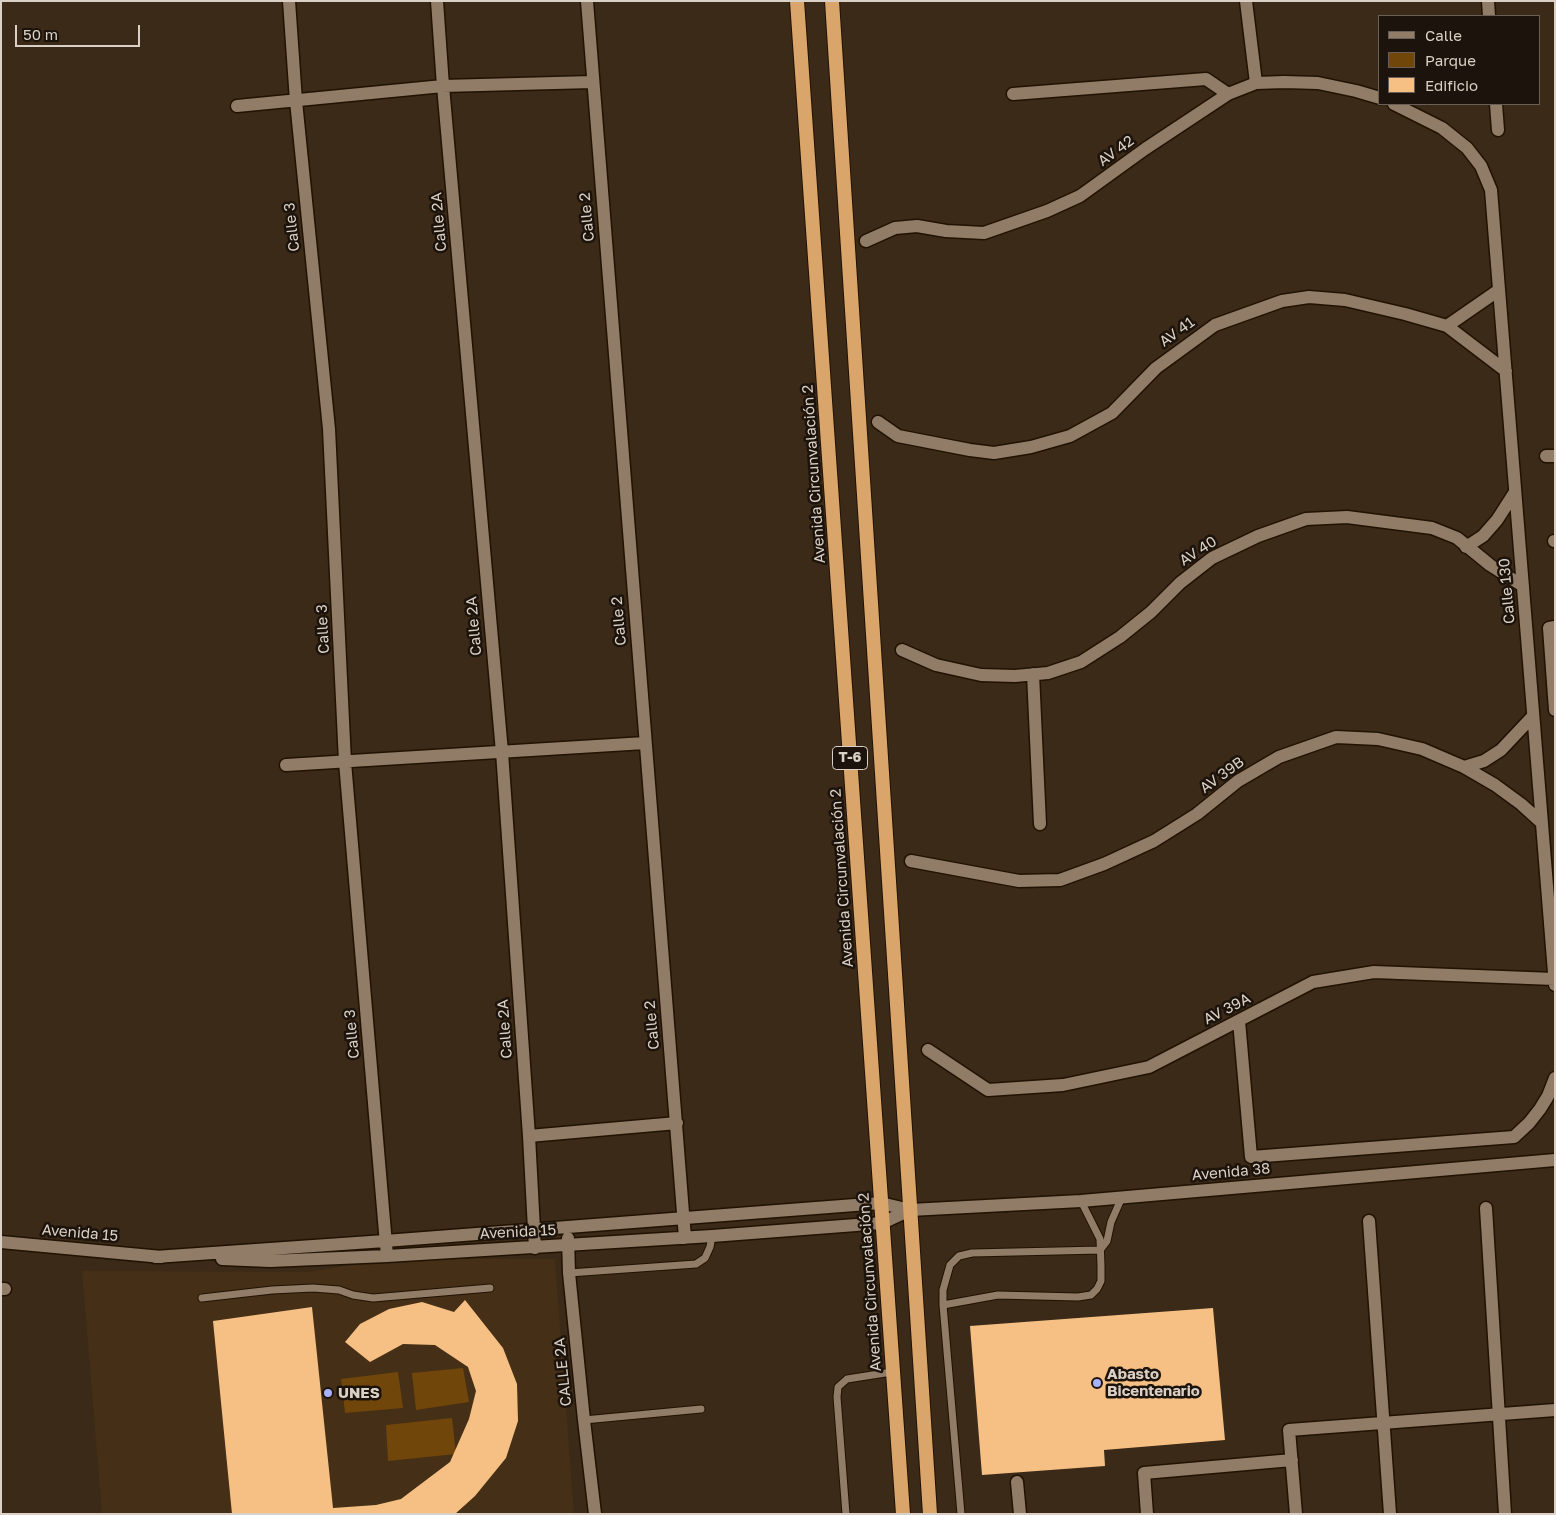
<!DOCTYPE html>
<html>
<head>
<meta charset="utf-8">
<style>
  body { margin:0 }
  #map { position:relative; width:1556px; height:1515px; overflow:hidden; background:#3b2a17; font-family:"Golos Text",sans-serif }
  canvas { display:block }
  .frame { position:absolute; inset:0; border:2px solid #dbd0c5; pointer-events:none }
  .legend { position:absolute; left:1378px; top:15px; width:162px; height:90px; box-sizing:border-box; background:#1c140c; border:1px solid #685f56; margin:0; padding:6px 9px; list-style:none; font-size:15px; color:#dbd0c5 }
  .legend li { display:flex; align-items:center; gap:10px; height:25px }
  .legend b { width:25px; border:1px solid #685f56 }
  .scale { position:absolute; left:15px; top:25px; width:125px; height:22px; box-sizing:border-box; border:2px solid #dbd0c5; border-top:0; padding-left:6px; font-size:15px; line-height:18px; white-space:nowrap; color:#dbd0c5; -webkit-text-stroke:4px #1c140c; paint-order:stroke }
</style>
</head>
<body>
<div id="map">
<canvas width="1556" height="1515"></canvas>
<div class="frame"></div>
<ul class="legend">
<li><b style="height:6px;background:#907c67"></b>Calle</li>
<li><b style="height:14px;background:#71460a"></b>Parque</li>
<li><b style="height:14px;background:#f6c085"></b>Edificio</li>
</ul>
<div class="scale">50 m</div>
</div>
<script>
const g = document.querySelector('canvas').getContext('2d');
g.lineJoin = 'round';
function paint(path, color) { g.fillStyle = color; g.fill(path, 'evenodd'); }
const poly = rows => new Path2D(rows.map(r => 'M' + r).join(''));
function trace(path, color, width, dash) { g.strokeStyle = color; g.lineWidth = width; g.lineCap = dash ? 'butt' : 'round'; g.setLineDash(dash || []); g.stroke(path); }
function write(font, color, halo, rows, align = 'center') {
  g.font = font + ' "Golos Text",sans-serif'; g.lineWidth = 5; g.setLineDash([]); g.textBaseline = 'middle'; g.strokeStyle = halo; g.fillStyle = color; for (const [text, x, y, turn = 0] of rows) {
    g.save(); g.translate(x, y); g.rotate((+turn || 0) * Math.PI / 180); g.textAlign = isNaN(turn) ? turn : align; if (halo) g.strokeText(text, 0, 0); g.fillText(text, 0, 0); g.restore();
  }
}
paint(poly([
  [387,1259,555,1259,574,1514,102,1514,82,1271,308,1272]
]), '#452f16');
paint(poly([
  [463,1368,469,1402,416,1410,412,1373],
  [398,1372,403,1408,345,1413,341,1379],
  [452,1418,456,1454,388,1461,386,1425]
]), '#71460a');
paint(poly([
  [465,1300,503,1348,517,1384,518,1421,506,1458,475,1496,455,1514,232,1514,213,1321,312,1307,333,1508,376,1505,401,1499,450,1462,469,1419,476,1391,468,1367,435,1345,403,1344,370,1362,345,1342,360,1324,389,1309,422,1302,454,1312],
  [1213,1308,1225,1440,1104,1450,1105,1466,982,1475,970,1326]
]), '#f6c085');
const service = poly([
  [569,1273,696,1264,705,1258,710,1247,712,1236],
  [202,1298,272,1290,313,1288,339,1290,353,1295,373,1298,490,1288],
  [943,1305,998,1295,1078,1297,1091,1295,1097,1289,1101,1281,1101,1266,1100,1239,1081,1201],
  [584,1420,701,1409],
  [846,1514,837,1397,838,1387,847,1379,892,1372],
  [961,1514,943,1305,943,1290,950,1265,959,1256,972,1253,1100,1250,1107,1241,1111,1222,1122,1197]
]);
const minor = poly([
  [289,1,296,101,329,429,345,762,387,1256],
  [437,1,443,86,502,752,529,1136,535,1248],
  [587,1,685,1238],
  [1246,1,1256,83],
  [1488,1,1489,16],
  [1013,94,1206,79,1228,94],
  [1394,104,1442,128,1467,148,1481,166,1491,190,1555,985],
  [1496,104,1498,130],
  [237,106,443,86,592,82],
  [866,241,895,228,917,226,946,231,984,233,1047,211,1080,196,1145,149,1228,94,1256,83,1284,82,1318,83,1356,91,1380,98],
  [1447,326,1499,290],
  [878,422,898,436,970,450,994,453,1031,447,1070,436,1112,413,1156,368,1215,325,1282,301,1309,297,1345,300,1405,314,1447,326,1506,371],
  [1546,456,1555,456],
  [1554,541,1555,541],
  [1466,547,1483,536,1497,520,1515,492],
  [1555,627,1549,628,1555,710],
  [902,650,936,665,981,675,1015,676,1048,673,1081,662,1120,637,1151,612,1180,583,1212,558,1258,536,1306,519,1347,517,1432,528,1457,538,1490,565,1523,586],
  [1033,674,1040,824],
  [286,765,645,743],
  [1464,767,1484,761,1501,750,1533,716],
  [911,861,1019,881,1060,880,1104,864,1154,841,1197,814,1238,781,1279,757,1336,737,1378,739,1422,749,1464,767,1495,785,1521,804,1542,823],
  [1239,1021,1251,1157,1514,1137,1529,1123,1540,1109,1548,1096,1555,1078],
  [928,1050,988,1090,1063,1085,1149,1067,1313,982,1374,972,1554,979],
  [529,1136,677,1123],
  [1486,1208,1505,1514],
  [1369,1221,1390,1514],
  [568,1238,569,1273,584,1420,595,1514],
  [1,1242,162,1257],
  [155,1257,385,1241,881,1203,910,1210,1081,1201,1555,1160],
  [222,1259,270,1261,387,1256,712,1236,882,1223,910,1210],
  [1,1289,5,1289],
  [1017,1482,1020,1514],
  [1147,1514,1144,1473,1292,1460],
  [1296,1514,1289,1430,1555,1410]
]);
const trunk = poly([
  [797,1,903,1514],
  [832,1,930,1514]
]);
trace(service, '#211202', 9);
trace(minor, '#211202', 15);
trace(trunk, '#211202', 16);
trace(service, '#907c67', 7);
trace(minor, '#907c67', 12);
trace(trunk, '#daa56a', 14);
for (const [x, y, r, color] of [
  [1097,1383,5,"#a7b1fc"],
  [328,1393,5,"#a7b1fc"]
]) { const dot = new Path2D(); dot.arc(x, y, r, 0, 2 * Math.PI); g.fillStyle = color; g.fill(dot); trace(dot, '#1c140c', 2); }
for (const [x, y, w] of [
  [850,758,35]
]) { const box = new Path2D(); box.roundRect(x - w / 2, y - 11.5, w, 23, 4); g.fillStyle = '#1c140c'; g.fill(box); trace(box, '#dbd0c5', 1); }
write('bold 14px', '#dbd0c5', null, [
  ["T-6",850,758]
]);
write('15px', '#dbd0c5', '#1c140c', [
  ["AV 42",1116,151,-36],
  ["Calle 2",587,217,-95],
  ["Calle 2A",439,222,-95],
  ["Calle 3",292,227,-96],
  ["AV 41",1177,332,-36],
  ["Avenida Circunvalación 2",814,474,-94],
  ["AV 40",1198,551,-33],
  ["Calle 130",1507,591,-95],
  ["Calle 2",619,621,-95],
  ["Calle 2A",474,626,-95],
  ["Calle 3",323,629,-93],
  ["AV 39B",1222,775,-36],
  ["Avenida Circunvalación 2",842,878,-94],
  ["AV 39A",1227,1009,-27],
  ["Calle 2",652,1025,-95],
  ["Calle 2A",505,1029,-94],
  ["Calle 3",352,1034,-95],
  ["Avenida 38",1231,1172,-5],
  ["Avenida 15",518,1232,-3],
  ["Avenida 15",80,1233,5],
  ["Avenida Circunvalación 2",870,1282,-94],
  ["CALLE 2A",563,1372,-96]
]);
write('bold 15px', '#dbd0c5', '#1c140c', [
  ["Abasto",1107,1374],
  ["Bicentenario",1107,1391],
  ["UNES",338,1393]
], 'left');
</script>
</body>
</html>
